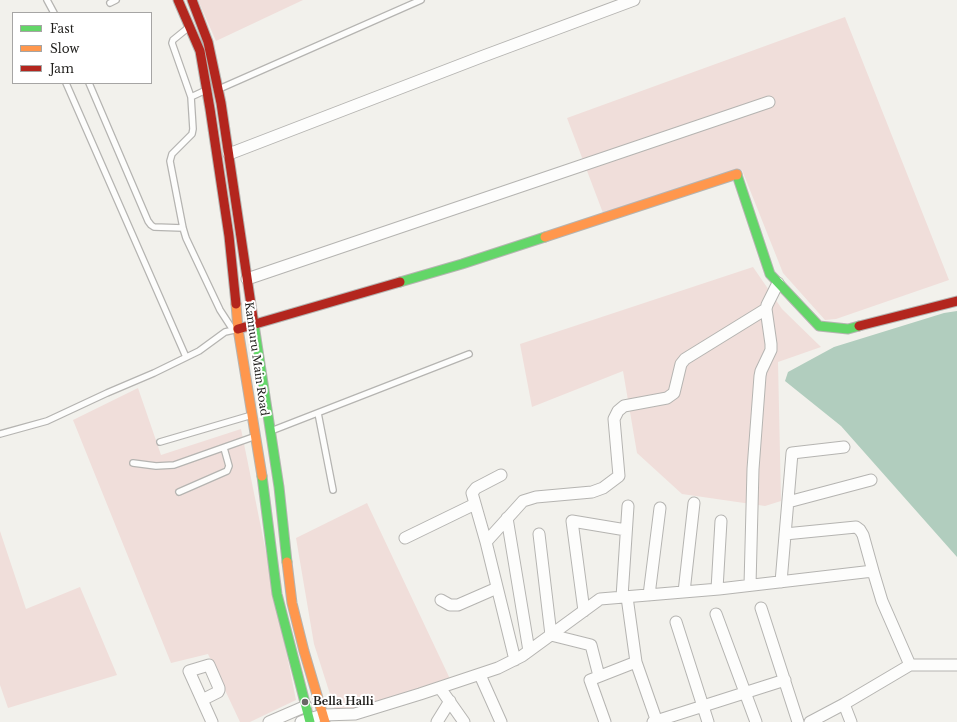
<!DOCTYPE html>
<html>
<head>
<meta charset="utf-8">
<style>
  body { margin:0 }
  #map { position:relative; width:957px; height:722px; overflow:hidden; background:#f2f1ec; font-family:"Libre Baskerville",serif }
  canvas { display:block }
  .legend { position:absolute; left:12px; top:12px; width:140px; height:72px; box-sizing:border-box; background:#fff; border:1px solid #a6a5a4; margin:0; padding:5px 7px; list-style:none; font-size:12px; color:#201f1c }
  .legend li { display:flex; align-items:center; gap:8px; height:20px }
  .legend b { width:20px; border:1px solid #a6a5a4 }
</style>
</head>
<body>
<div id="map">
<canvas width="957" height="722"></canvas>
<ul class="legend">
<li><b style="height:5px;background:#63d668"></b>Fast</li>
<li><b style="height:5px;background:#ff974d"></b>Slow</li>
<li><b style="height:5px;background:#b3261e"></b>Jam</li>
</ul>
</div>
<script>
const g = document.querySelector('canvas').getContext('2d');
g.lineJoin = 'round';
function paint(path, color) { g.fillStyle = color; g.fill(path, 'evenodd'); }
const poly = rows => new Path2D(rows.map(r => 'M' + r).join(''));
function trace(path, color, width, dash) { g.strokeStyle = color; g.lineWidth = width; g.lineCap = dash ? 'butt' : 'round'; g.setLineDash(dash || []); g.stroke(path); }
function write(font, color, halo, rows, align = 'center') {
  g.font = font + ' "Libre Baskerville",serif'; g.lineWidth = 4; g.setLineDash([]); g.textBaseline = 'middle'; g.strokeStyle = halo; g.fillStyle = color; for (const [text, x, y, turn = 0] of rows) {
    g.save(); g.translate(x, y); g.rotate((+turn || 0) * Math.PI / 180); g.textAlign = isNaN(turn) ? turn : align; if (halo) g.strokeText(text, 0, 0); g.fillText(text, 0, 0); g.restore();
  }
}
paint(poly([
  [198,0,303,0,216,41],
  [845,17,949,280,836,319,825,320,783,273,742,170,603,213,567,118],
  [753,267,782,309,821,347,778,362,781,501,765,506,682,494,637,453,623,371,532,407,520,344],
  [138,388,161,455,241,429,296,700,250,722,240,722,208,654,171,663,73,420],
  [367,503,451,681,336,713,314,644,296,538],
  [0,531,26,609,80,587,117,675,8,708,0,685]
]), '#f0deda');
paint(poly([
  [957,311,957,557,841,426,785,381,788,372,834,347,944,313]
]), '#b1cdbe');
const lane = poly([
  [47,0,54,13],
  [110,3,116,0],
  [189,27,173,40,172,43,191,97],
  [66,83,186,357],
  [89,83,148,221,151,225,154,227,183,228],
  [219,89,421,0],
  [206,90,191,97,193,129,192,134,172,154,170,161,183,228,186,238,220,310,233,330],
  [318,413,333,490],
  [271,431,469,354],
  [0,434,47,421,107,393,154,373,199,351,225,332,234,330],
  [160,442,252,415],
  [133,463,156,466,174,465,256,436],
  [179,492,227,471,229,466,224,448]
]);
const street = poly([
  [229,154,481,57,634,0],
  [247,279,769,102],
  [501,475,476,488,472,493,486,542,515,660],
  [788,502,871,480],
  [507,518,529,651],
  [539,534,551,635,591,645,599,676],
  [785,534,856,527,860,530,863,535,873,571],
  [405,538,475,504],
  [486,542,523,501,536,497,592,492,603,488,619,476,614,419,618,411,624,406,667,398,674,393,681,364,685,359,766,309],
  [781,582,792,453,844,447],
  [750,585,753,469,760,376,761,371,771,350,771,344,766,309,767,305,778,283],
  [717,589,721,521],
  [684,592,694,503],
  [649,595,660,508],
  [622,597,628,506],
  [441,600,450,605,458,605,497,588],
  [761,608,798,722],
  [584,611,572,521,626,530],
  [716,614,756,722],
  [676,622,708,722],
  [636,662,657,722],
  [480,675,501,722],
  [440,688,464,722],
  [202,700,218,692,219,690,219,688,209,665,189,671,212,722],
  [844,704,851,722],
  [269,722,306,706],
  [301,722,309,719,323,715,355,714,420,694,498,668,522,656,600,599,719,589,873,571,882,601,910,665],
  [437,722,450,701],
  [605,722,590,680,636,662,627,597],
  [653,722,785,680],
  [810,722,844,704,910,665,957,665]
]);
const fast = poly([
  [737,175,770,274,819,326,848,329,859,326],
  [400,282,462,264,545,237],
  [253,318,279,487,287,562],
  [262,476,277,594,310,722]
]);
const slow = poly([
  [545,237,737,174,737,175],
  [236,304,238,329,262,476],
  [287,562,292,603,304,651,325,722]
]);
const jam = poly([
  [178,0,200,51,210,109,229,236,236,304],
  [192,0,208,42,221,103,253,318],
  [859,326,957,301],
  [238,329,400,282]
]);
trace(lane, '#b5b4b1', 8);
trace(street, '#b5b4b1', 13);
trace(fast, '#b5b4b1', 11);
trace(slow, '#b5b4b1', 11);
trace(jam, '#b5b4b1', 11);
trace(lane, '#fdfdfc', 5.5);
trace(street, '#fdfdfc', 11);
trace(fast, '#63d668', 9);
trace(slow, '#ff974d', 9);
trace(jam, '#b3261e', 9);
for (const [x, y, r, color] of [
  [305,702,4,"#6a6865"]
]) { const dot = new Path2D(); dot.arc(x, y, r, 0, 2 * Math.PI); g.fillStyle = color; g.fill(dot); trace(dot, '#fff', 1.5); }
write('11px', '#201f1c', '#fff', [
  ["Kannuru Main Road",256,359,82]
]);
write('bold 11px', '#201f1c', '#fff', [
  ["Bella Halli",313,702]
], 'left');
</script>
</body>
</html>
